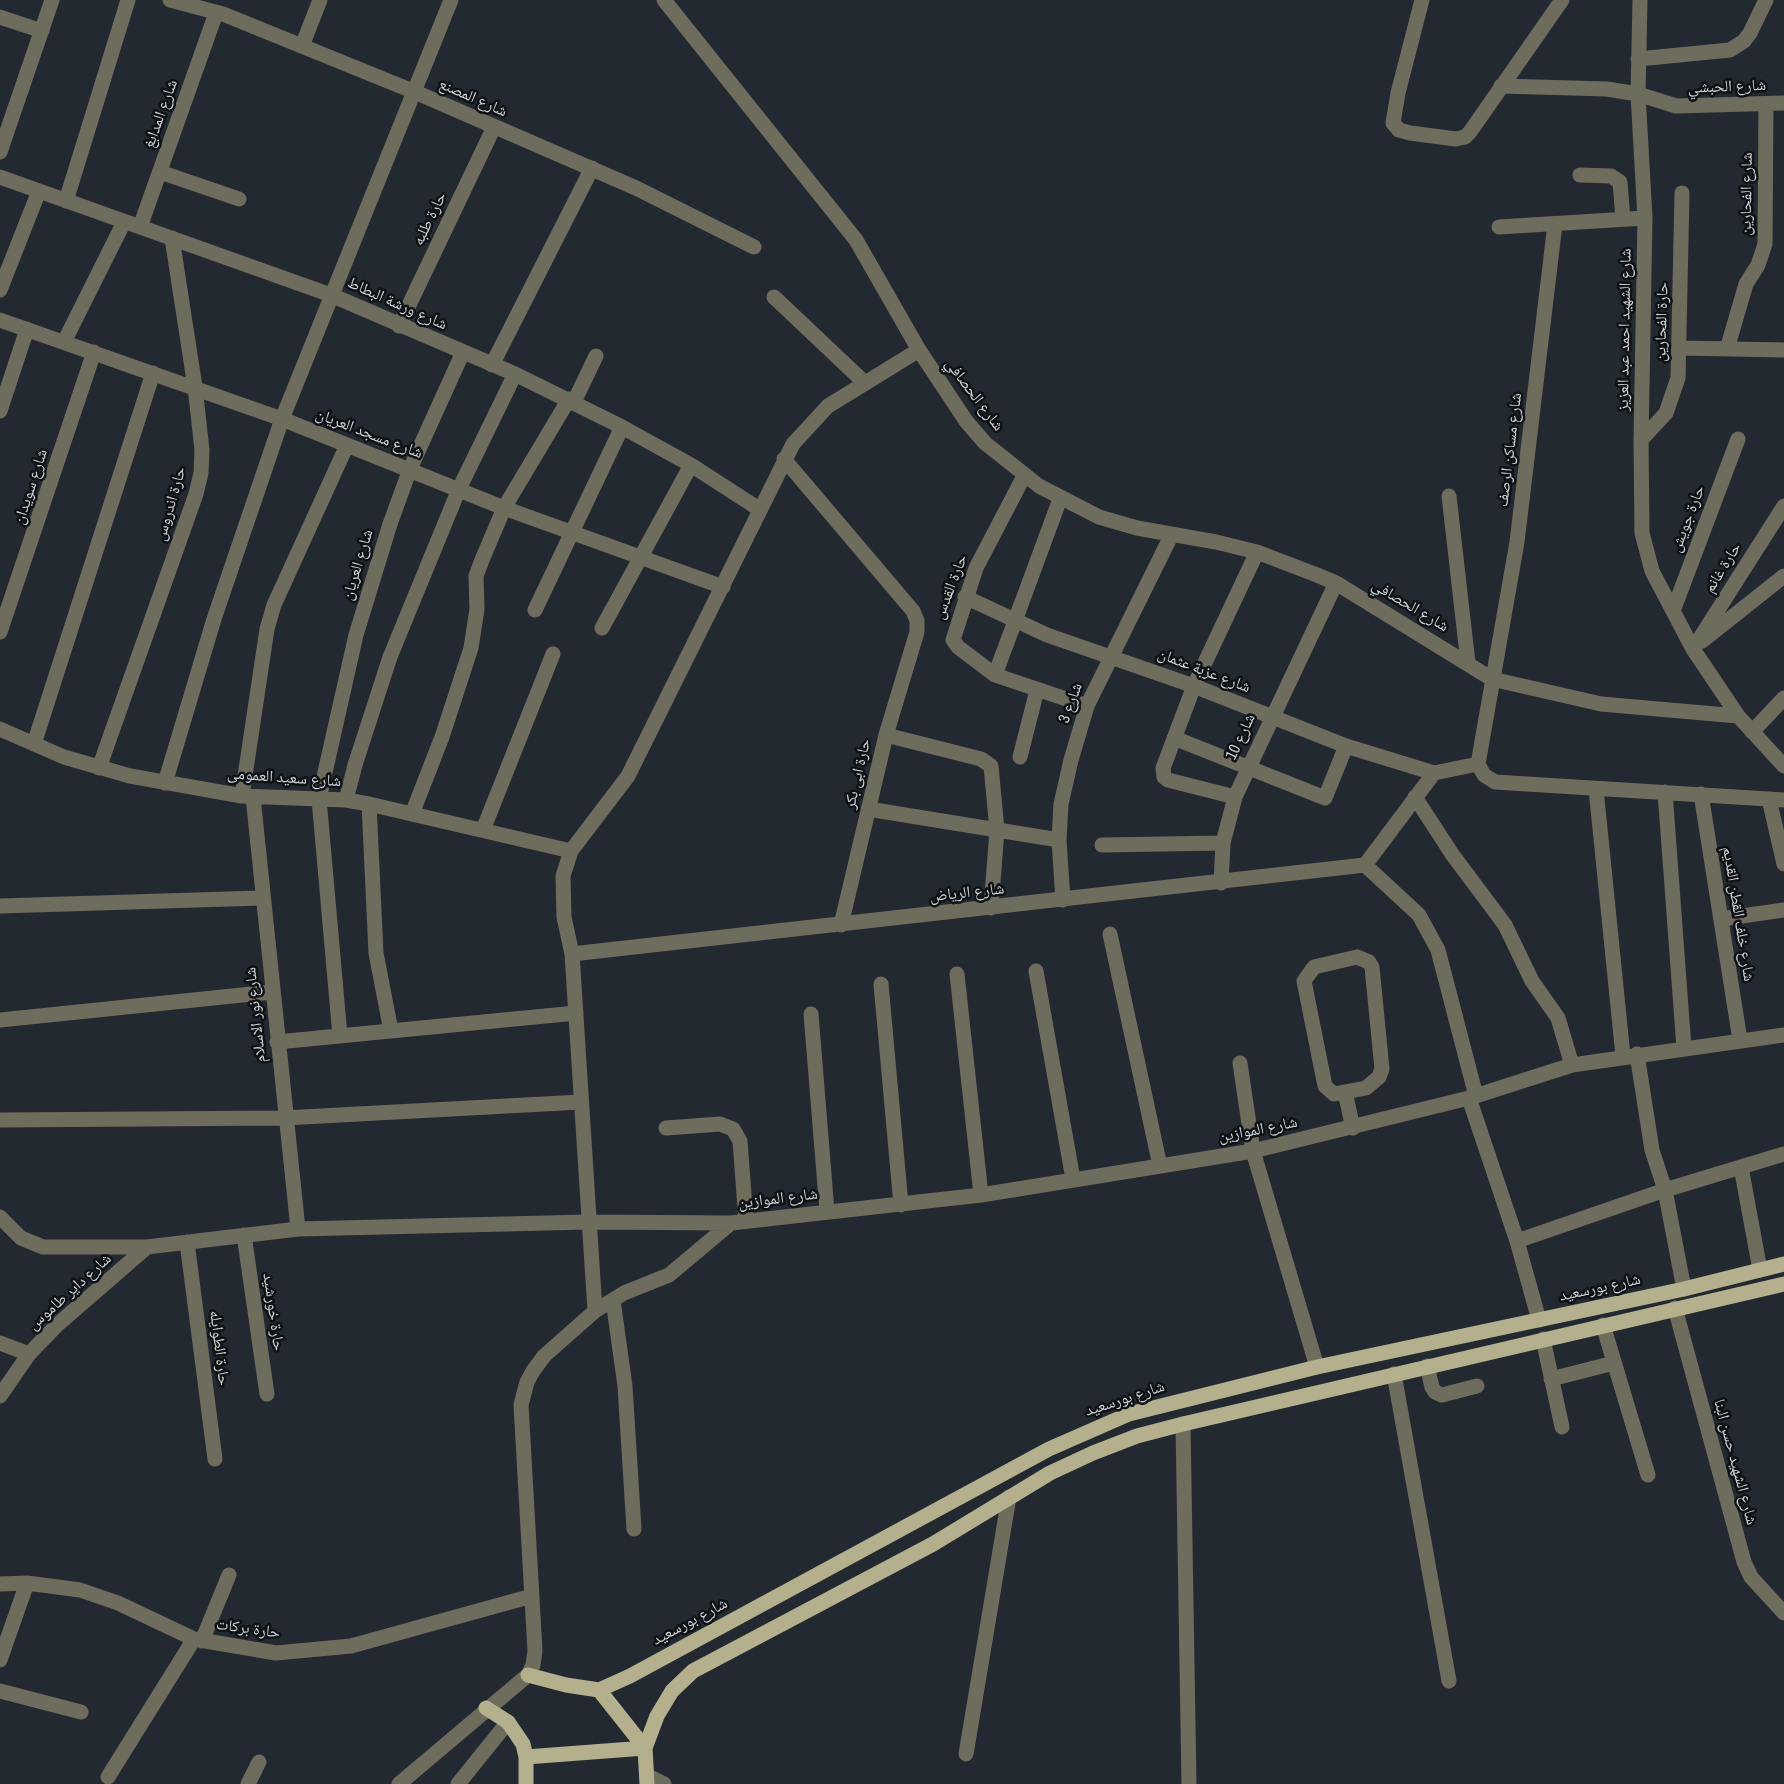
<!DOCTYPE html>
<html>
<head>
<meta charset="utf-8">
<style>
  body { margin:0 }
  canvas { display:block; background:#232931 }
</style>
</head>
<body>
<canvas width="1784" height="1784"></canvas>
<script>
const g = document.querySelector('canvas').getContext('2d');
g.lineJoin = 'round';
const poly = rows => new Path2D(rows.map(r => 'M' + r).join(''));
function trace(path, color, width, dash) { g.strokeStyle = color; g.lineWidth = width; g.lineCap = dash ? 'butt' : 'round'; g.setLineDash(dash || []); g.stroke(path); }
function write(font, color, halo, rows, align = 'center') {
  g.font = font + ' "Archivo Narrow","Noto Naskh Arabic",sans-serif'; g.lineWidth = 5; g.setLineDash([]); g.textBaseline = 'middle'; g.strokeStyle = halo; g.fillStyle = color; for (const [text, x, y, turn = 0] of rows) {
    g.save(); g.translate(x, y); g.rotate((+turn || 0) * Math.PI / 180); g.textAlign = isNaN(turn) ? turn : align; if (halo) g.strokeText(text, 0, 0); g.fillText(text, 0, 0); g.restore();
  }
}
trace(poly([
  [170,0,223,14,415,92,636,188,754,247],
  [664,0,856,240,919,350,966,421,985,443,1039,486,1099,517,1137,528,1216,542,1257,552,1317,575,1336,583,1492,679,1601,704,1738,716],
  [1422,0,1398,93,1393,123,1399,130,1410,133,1456,139,1465,137,1470,132,1562,0],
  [1640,0,1638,94,1645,218,1641,440,1642,533,1652,571,1693,649,1738,716,1784,766],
  [0,17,42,31],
  [302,46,320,0],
  [1638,59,1730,50,1744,41,1750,33,1766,0],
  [1501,86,1607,89,1638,94,1676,106,1784,103],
  [0,152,52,0],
  [160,172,239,199],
  [1580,175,1611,176,1620,182,1623,219],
  [0,177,331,295,515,374,622,427,691,465,759,509],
  [66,201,128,0],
  [1555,224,1517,542,1478,764,1484,775,1495,782,1784,800],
  [140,227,216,13],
  [1499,227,1645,218],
  [0,290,39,191],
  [774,297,865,383],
  [0,320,282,419,504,508,723,587],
  [399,326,494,127],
  [64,342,124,222],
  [1681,348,1784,350],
  [1727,349,1746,284,1758,265,1765,244,1766,104],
  [492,365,592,168],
  [574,402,596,356],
  [0,411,27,329],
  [1641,440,1666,413,1678,378,1682,193],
  [784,459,913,611,917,621,917,632,886,735,841,925],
  [1024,476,976,568,953,640,958,647,995,675,1087,706],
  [1449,496,1468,663],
  [965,597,1047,635,1194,686,1346,746,1434,773],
  [535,610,622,427],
  [1673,611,1738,439],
  [602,628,691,465],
  [0,632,94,352],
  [1702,641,1784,576],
  [1693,649,1784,506],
  [995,675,1060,499],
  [0,729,64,757,130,776,242,796,346,800,369,804,571,851],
  [1752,732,1784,698],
  [886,735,981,759,991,766,997,830,991,908],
  [1174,738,1325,798,1346,746],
  [34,744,153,373],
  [1020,757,1037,690],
  [99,768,196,494,201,473,202,450,195,387,172,238],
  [165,783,214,619,282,419,451,0],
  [1596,789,1623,1056],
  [1665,792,1684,1048],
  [1701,794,1740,1040],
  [242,796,267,629,274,605,347,445],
  [253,797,298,1229],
  [1235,797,1168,780,1164,777,1163,768,1194,686,1257,552],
  [1415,797,1452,854,1505,925,1532,981,1558,1018,1572,1065],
  [1769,799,1784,864],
  [346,800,355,765,390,657,459,489,515,374],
  [369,804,376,953,391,1031],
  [868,809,1059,840],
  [412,814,442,737,471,648,477,609,476,576,482,560,504,508,569,399],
  [483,830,553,654],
  [1102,845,1223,843],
  [1365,865,1419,915,1438,950,1476,1096],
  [1365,865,1434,773,1478,764],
  [1221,883,1223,843,1235,797,1336,583],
  [1063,900,1059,840,1061,804,1071,760,1087,706,1172,534],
  [0,906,261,898],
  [1721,919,1784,910],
  [1110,934,1160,1166],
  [572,954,1365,865],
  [1357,957,1369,962,1372,967,1382,1069,1379,1077,1366,1088,1334,1094,1325,1086,1304,981,1314,967,1357,957],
  [1036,971,1073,1179],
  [957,974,981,1195],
  [881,984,901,1205],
  [811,1014,827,1211],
  [0,1020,271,992],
  [340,1036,319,799,356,635,390,524,410,469,463,352],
  [277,1042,576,1013],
  [1637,1054,1652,1150,1665,1190,1684,1289],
  [1240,1063,1253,1151,1317,1367],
  [1345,1092,1353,1128],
  [1469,1098,1517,1241,1539,1320],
  [0,1120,284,1118,581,1102],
  [666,1128,720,1124,733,1129,740,1141,746,1221],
  [1741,1167,1760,1270],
  [0,1217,21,1238,43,1247,147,1247,298,1229,588,1222,731,1223,981,1195,1253,1151,1469,1098,1572,1065,1784,1035],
  [244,1235,267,1394],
  [1517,1241,1665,1190,1784,1154],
  [187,1242,215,1459],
  [613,1300,625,1386,634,1529],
  [1675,1308,1744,1562,1751,1577,1784,1613],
  [595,1311,572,954,564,917,563,876,571,851,628,776,793,444,828,406,919,350],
  [1603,1325,1648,1475],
  [1543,1339,1562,1427],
  [0,1343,29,1354],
  [1427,1366,1432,1387,1435,1392,1442,1395,1477,1386],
  [1394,1374,1449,1681],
  [1551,1379,1614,1363],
  [0,1396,29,1354,57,1325,147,1247],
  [1183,1424,1189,1784],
  [0,1584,27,1583,80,1590,118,1603,194,1639,276,1653,351,1646,532,1596],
  [202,1641,229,1575],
  [0,1660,27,1583],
  [0,1691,81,1712],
  [966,1754,1009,1497],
  [648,1776,664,1784],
  [108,1777,194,1639],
  [248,1784,259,1762],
  [399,1784,528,1675,533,1665,535,1651,521,1405,527,1382,533,1371,544,1356,595,1311,624,1293,669,1275,731,1223],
  [458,1784,508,1722]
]), '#6e6c5c', 15);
trace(poly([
  [528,1675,566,1685,599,1690,630,1676,1049,1449,1129,1414,1317,1367,1684,1289,1784,1264],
  [599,1690,645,1748,647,1784],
  [486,1708,508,1722,523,1744,526,1757,526,1784],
  [645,1748,657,1716,672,1691,693,1671,933,1544,1050,1473,1093,1453,1137,1436,1183,1424,1784,1284],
  [526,1757,645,1748]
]), '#b4b08e', 15);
write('16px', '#ced2d7', '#0f1215', [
  ["شارع الحبشي",1727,87,-2],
  ["شارع المصنع",473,98,24],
  ["شارع المدابغ",161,114,-70],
  ["شارع الفحارين",1747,194,-89],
  ["حارة طلبه",430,219,-64],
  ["شارع ورشة البطاط",397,304,24],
  ["حارة الفحارين",1662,322,-88],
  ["شارع الشهيد احمد عبد العزيز",1625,330,-89],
  ["شارع الحصافي",974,395,53],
  ["شارع مسجد العريان",369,434,21],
  ["شارع مساكن الرصف",1510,450,-83],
  ["شارع سويدان",31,487,-72],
  ["حارة اندروس",171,504,-74],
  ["حارة جويش",1688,519,-69],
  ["شارع العريان",358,565,-73],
  ["حارة غانم",1723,568,-58],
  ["حارة القدس",951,587,-69],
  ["شارع الحصافي",1410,606,31],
  ["شارع عزبة عثمان",1204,671,21],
  ["شارع 3",1071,703,-70],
  ["شارع 10",1241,737,-65],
  ["حارة ابى بكر",858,774,-77],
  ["شارع سعيد العمومى",284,778,4],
  ["شارع الرياض",967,893,-6],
  ["شارع خلف القطن القديم",1738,914,81],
  ["شارع نور الاسلام",256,1015,-96],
  ["شارع الموازين",1258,1130,-11],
  ["شارع الموازين",778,1199,-7],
  ["شارع بورسعيد",1600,1288,-12],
  ["شارع داير طاموس",70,1292,-42],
  ["حارة خورشيد",273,1312,82],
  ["حارة الطوايله",219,1348,83],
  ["شارع بورسعيد",1125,1399,-18],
  ["شارع الشهيد حسن البنا",1735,1462,75],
  ["شارع بورسعيد",690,1622,-28],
  ["حارة بركات",248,1629,8]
]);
</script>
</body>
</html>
